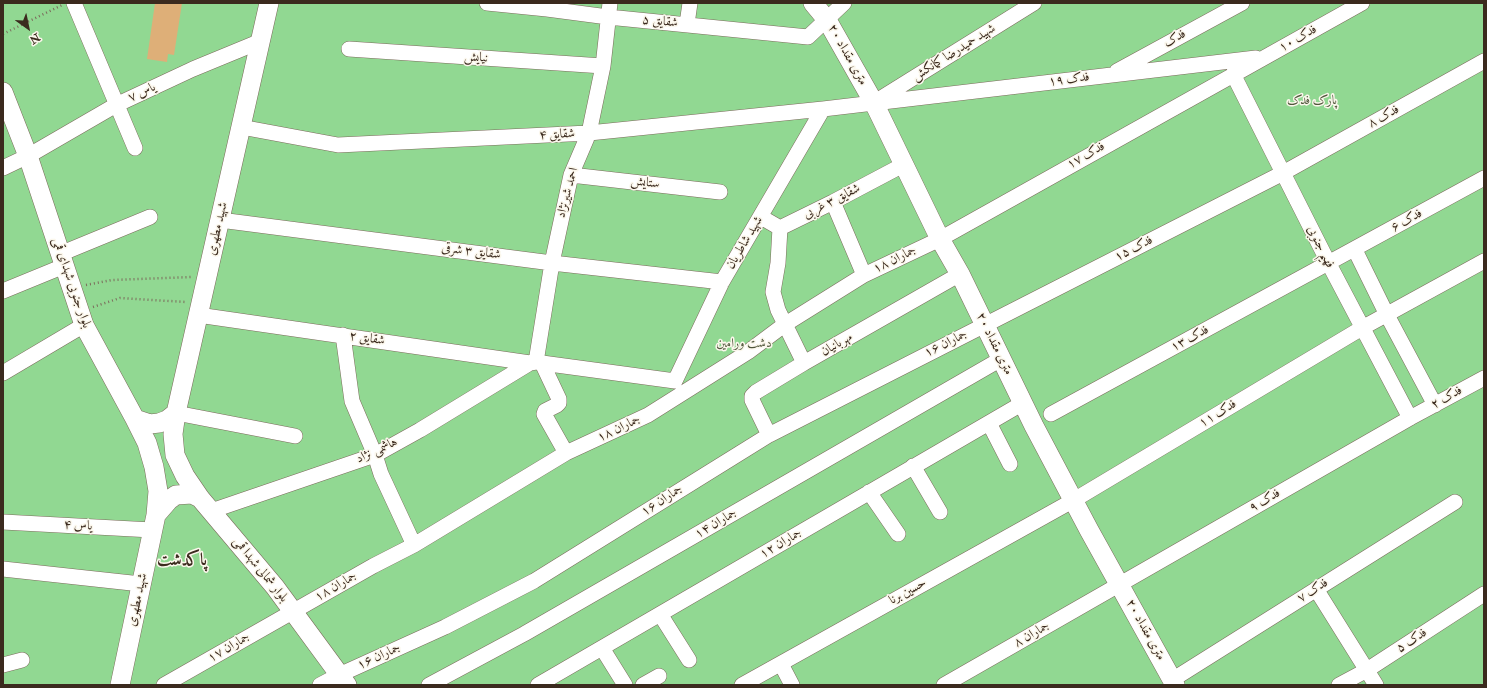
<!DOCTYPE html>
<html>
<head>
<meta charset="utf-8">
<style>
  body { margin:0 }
  #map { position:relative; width:1487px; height:688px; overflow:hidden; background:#f6e6cf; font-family:"IM FELL Double Pica",serif }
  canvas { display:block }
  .frame { position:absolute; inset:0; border:4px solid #3b2a1e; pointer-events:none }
  .north { position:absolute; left:8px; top:8px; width:40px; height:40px; -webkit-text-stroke:3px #fbf7ec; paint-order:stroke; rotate:147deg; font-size:11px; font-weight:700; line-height:16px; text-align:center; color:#3b2a1e }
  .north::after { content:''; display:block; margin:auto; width:14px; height:18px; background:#3b2a1e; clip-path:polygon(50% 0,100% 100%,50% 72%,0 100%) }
</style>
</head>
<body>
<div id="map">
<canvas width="1487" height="688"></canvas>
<div class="frame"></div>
<div class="north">N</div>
</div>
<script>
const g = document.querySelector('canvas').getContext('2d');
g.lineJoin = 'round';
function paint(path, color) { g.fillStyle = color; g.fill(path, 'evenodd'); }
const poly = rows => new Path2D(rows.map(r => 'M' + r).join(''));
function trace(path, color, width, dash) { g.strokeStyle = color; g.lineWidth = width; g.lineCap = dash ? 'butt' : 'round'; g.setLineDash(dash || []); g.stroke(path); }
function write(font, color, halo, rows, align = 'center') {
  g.font = font + ' "IM FELL Double Pica",Amiri,serif'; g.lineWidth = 3; g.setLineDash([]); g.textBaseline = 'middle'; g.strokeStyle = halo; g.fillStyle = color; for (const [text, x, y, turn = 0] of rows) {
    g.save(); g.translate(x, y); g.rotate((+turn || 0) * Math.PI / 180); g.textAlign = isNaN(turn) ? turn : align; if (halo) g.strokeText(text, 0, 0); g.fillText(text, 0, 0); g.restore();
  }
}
paint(poly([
  [3,3,1484,3,1484,685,3,685]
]), '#91d892');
paint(poly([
  [155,3,182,3,174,55,168,54,167,62,147,59]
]), '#deaf78');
const minor = poly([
  [74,3,135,148],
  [487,3,547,9,608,17,808,37,844,3],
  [687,24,690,3],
  [349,49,603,66],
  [1117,71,1242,3],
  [1233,74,1329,264,1410,418],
  [878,100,1034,3],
  [241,127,338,145,589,133,823,109,1256,58],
  [3,168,28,156,116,105,193,69,261,41],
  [571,175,720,192],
  [833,202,864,275],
  [761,217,780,228,833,202,903,165],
  [220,220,552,263,722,282],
  [780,228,778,263,773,292,778,310,804,363],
  [1355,250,1387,315,1435,405],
  [60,254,150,217],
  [3,291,64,266],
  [198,315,530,363,536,362,552,263,571,175,589,133,603,66,610,3],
  [343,335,352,401,375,455,381,474,414,545],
  [542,363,675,381],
  [542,363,559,399,559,403,557,405,545,411,544,414,566,453],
  [3,373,84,325],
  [675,381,722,282,823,109],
  [176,413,295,436],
  [1051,414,1484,178],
  [989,423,1010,464],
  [769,435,752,400,752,396,756,392,804,363,960,274],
  [913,466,940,512],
  [869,492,898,534],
  [211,511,375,455,420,430,530,363],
  [3,522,152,530],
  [3,569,141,584],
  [1316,589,1376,685],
  [660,614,689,660],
  [602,648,625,685],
  [781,664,792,685],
  [3,665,22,660],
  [1172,680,1455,502],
  [164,685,373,566,414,545,566,453,648,415,748,352,784,325,864,275,940,239,1362,3],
  [320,685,339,675,445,627,534,581,769,435,1283,173,1484,61],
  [429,685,524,634,1001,359],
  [538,685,1023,403],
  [643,685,659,676],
  [742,685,1074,500,1362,328,1484,261],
  [944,685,1410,418,1484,378],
  [1339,685,1367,670,1484,594]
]);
const major = poly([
  [269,3,176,413,173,434,175,455,185,476,200,498,275,587,347,685],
  [813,3,827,20,874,103,940,239,960,274,1034,426,1089,530,1175,685],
  [3,92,28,156,84,325,135,419,147,443,154,467,158,491,156,515,120,685],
  [135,419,150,424,159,423,167,420,176,413],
  [156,515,169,500,176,495,192,494,200,498]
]);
trace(minor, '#7c6c5c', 16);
trace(major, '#7c6c5c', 20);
trace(poly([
  [3,34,62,5],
  [86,285,112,280,192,277],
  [93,307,120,298,186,302]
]), '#7c6c5c', 2.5, [1, 3]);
trace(minor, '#fff', 15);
trace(major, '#fff', 19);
write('13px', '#3b2a1e', '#fbf7ec', [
  ["شقایق ۵",660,22,5],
  ["فدک",1175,39,-28],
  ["فدک ۱۰",1298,39,-29],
  ["شهید حمیدرضا کمانکش",954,53,-32],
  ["۲۰ متری مقداد",847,55,61],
  ["نیایش",476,58,4],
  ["فدک ۱۹",1069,80,-7],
  ["یاس ۷",142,93,-25],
  ["فدک ۸",1384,117,-29],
  ["شقایق ۴",557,135,-3],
  ["فدک ۱۷",1086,156,-29],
  ["ستایش",645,183,7],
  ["احمد شیرنژاد",568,193,-75],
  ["شقایق ۳ غربی",832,202,-27],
  ["فدک ۶",1407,221,-29],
  ["شهید مطهری",218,229,-77],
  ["شهید شاطریان",745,243,-59],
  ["فهیم جنوبی",1320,247,63],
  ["فدک ۱۵",1134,249,-27],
  ["شقایق ۳ شرقی",471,252,7],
  ["جماران ۱۸",895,260,-26],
  ["بلوار جنوبی شهدای قمی",71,283,71],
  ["شقایق ۲",367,339,8],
  ["فدک ۱۳",1190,339,-28],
  ["جماران ۱۶",946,344,-26],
  ["۲۰ متری مقداد",994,344,64],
  ["مهربانیان",837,345,-30],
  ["فدک ۲",1447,398,-29],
  ["فدک ۱۱",1218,414,-31],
  ["جماران ۱۸",619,429,-25],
  ["هاشمی نژاد",377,451,-25],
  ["جماران ۱۶",662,501,-33],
  ["فدک ۹",1265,501,-30],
  ["جماران ۱۴",716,524,-30],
  ["یاس ۴",78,526,3],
  ["جماران ۱۲",781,544,-30],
  ["بلوار شمالی شهدا قمی",260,570,51],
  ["جماران ۱۸",336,587,-30],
  ["فدک ۷",1313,591,-32],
  ["حسین برنا",908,592,-29],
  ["شهید مطهری",138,600,-78],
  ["۲۰ متری مقداد",1145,630,61],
  ["جماران ۸",1032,635,-30],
  ["فدک ۵",1412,641,-33],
  ["جماران ۱۷",229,648,-30],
  ["جماران ۱۶",379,657,-24]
]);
write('13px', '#50563b', '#fbf7ec', [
  ["پارک فدک",1312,101],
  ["دشت ورامین",744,344]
]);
write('bold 17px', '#3b2a1e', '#fbf7ec', [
  ["پاکدشت",182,561]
]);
</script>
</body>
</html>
